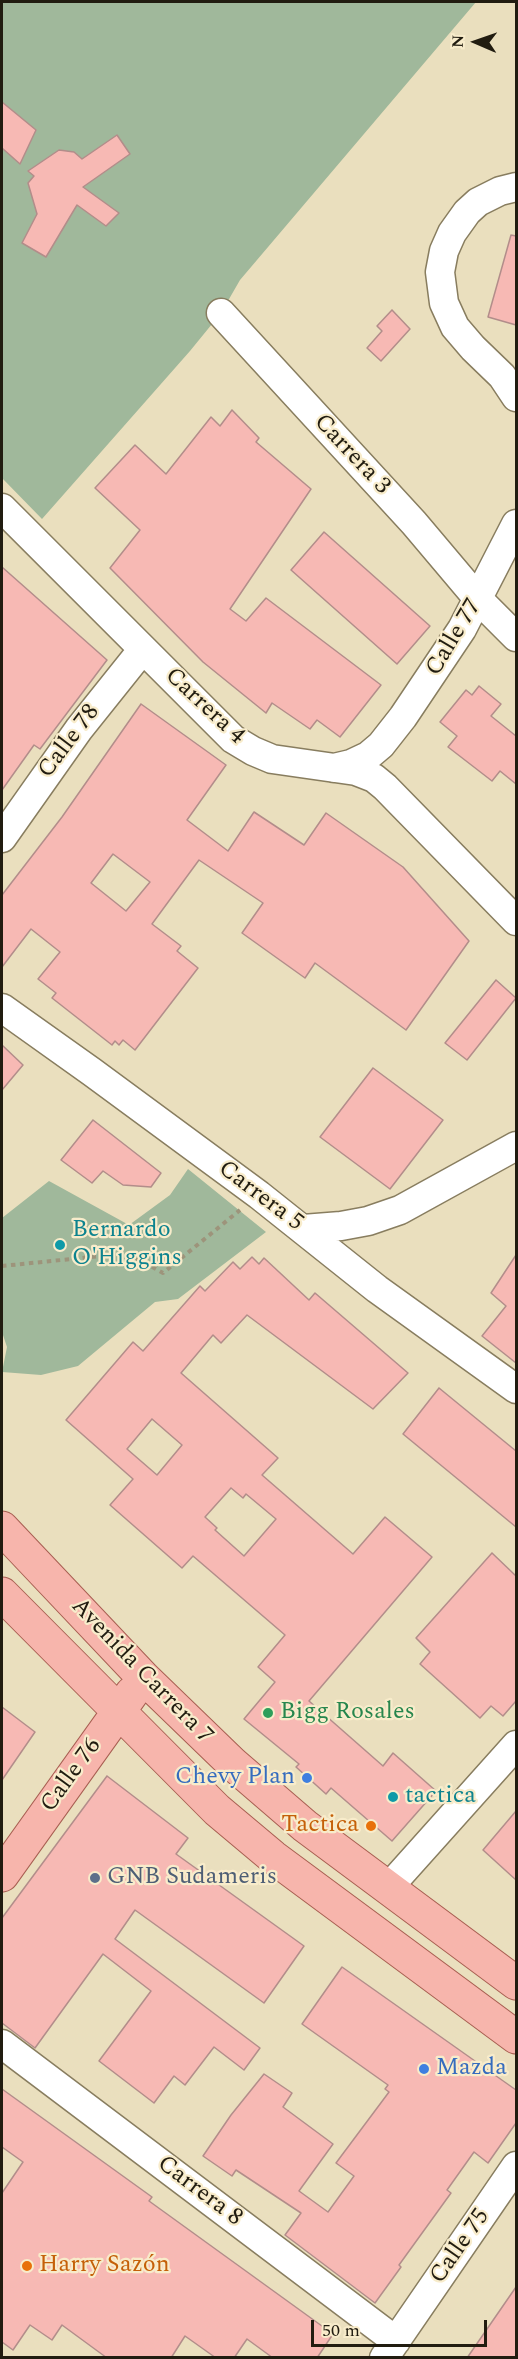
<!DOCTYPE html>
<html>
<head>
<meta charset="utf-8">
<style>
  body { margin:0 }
  #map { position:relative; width:518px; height:2359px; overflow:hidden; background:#eadfbe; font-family:Spectral,serif }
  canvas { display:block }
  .frame { position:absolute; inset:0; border:3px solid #211c10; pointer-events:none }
  .north { position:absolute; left:446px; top:12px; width:60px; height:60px; -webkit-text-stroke:4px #f8eccb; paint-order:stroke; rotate:272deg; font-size:16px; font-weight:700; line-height:24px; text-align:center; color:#211c10 }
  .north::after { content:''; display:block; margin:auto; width:21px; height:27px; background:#211c10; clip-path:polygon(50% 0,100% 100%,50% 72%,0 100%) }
  .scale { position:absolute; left:311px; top:2320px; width:176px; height:27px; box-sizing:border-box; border:3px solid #211c10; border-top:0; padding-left:8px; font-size:18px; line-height:21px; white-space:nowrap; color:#211c10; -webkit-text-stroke:4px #f8eccb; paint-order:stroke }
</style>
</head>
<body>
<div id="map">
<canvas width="518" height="2359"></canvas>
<div class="frame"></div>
<div class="north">N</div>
<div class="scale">50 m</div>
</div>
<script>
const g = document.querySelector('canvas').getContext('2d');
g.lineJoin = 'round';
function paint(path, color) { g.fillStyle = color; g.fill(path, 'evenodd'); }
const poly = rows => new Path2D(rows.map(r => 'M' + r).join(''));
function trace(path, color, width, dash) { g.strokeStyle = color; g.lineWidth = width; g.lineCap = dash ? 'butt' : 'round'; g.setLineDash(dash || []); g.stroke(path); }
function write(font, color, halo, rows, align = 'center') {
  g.font = font + ' Spectral,serif'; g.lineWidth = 4.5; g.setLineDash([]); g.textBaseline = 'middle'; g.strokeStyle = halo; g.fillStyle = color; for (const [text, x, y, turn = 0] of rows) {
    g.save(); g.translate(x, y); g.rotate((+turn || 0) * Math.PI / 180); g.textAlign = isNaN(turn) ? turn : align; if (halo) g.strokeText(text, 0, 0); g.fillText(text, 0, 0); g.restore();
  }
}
paint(poly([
  [2,2,476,2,240,280,221,313,190,351,42,519,2,478],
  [188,1169,266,1232,178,1299,155,1302,78,1366,41,1375,2,1372,7,1347,2,1332,2,1218,49,1181,129,1225,170,1195]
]), '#a0b89b');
const building = poly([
  [2,102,36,130,20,164,2,148,2,102],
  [117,135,130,154,83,187,119,213,106,226,77,205,46,257,22,243,37,214,28,183,34,176,28,171,59,150,74,152,82,159,117,135],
  [511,235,516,236,516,325,488,317,511,235],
  [392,310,410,329,381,361,367,348,382,331,377,326,392,310],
  [232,410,259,438,256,442,311,489,230,609,246,621,266,598,381,685,340,737,317,720,310,729,272,703,266,713,203,662,110,568,140,530,95,488,135,445,166,474,211,417,220,426,232,410],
  [324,532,430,626,397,664,291,570,324,532],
  [2,567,107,660,40,749,34,745,2,790,2,567],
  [479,686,501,704,491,716,516,736,516,784,500,771,492,781,448,747,457,736,440,722,466,690,472,695,479,686],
  [141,704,226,765,187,820,228,851,254,812,304,845,326,813,403,867,469,941,406,1030,315,963,305,978,242,933,263,903,199,860,152,924,181,946,177,951,198,968,135,1050,123,1040,119,1045,115,1041,112,1045,52,998,56,993,38,979,60,952,31,929,2,967,2,895,62,817,141,704],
  [113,854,150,882,126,911,91,883,113,854],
  [496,980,516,998,467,1060,445,1043,496,980],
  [2,1045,23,1065,2,1090,2,1045],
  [373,1068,443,1120,390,1189,320,1137,373,1068],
  [93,1120,161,1173,151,1187,123,1185,103,1171,92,1183,61,1160,93,1120],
  [516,1255,516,1363,482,1336,506,1306,491,1293,516,1255],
  [252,1257,259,1264,264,1258,309,1300,315,1293,408,1373,373,1409,247,1315,221,1343,213,1335,181,1373,278,1458,262,1475,353,1554,385,1517,432,1557,309,1701,383,1766,393,1753,436,1791,392,1841,331,1788,326,1794,296,1767,299,1764,244,1719,275,1682,258,1667,285,1635,193,1556,182,1568,110,1505,133,1479,66,1420,133,1342,143,1351,200,1286,205,1291,233,1262,240,1269,252,1257],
  [152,1419,182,1445,157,1475,127,1449,152,1419],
  [231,1488,243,1498,246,1494,276,1519,244,1556,215,1530,217,1528,205,1517,231,1488],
  [439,1388,516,1451,516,1527,403,1434,439,1388],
  [492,1553,516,1576,516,1701,503,1716,491,1706,480,1718,420,1664,430,1652,416,1638,492,1553],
  [2,1707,35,1732,2,1780,2,1707],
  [107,1776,188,1838,176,1854,304,1946,264,2003,135,1910,115,1939,260,2048,244,2070,214,2047,185,2085,174,2076,154,2103,99,2061,151,1991,103,1954,35,2048,2,2023,2,1918,107,1776],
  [516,1811,516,1880,483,1850,516,1811],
  [342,1967,516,2090,516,2123,488,2163,474,2152,447,2190,451,2193,399,2265,401,2267,375,2303,285,2235,301,2213,236,2170,232,2176,203,2156,231,2115,264,2074,292,2093,283,2107,333,2144,299,2191,328,2212,354,2176,336,2163,389,2092,385,2089,388,2085,302,2024,342,1967],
  [2,2089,152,2197,149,2201,333,2334,317,2358,273,2358,247,2339,234,2358,216,2358,185,2336,171,2358,107,2358,62,2325,52,2340,30,2325,13,2350,2,2342,2,2193,23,2162,2,2147,2,2089],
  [516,2287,516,2358,467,2358,516,2287]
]);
paint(building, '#f7b9b4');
trace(building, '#b28d8a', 1.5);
const minor = poly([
  [516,187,500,191,478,202,467,212,452,233,444,251,440,272,444,303,455,327,473,348,502,376,516,397],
  [221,313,414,523,479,600,516,637],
  [2,508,233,739,253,751,272,759,356,771,374,778,385,787,516,921],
  [334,768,351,764,368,756,381,745,403,717,462,629,516,524],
  [2,838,79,729,143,649],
  [2,1008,92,1072,259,1195,377,1289,516,1389],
  [303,1229,341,1226,368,1221,400,1210,516,1146],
  [388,1888,516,1745],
  [2,2044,396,2341],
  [384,2358,516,2166]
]);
const major = poly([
  [2,1528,143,1677,233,1764,305,1826,516,1983],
  [2,1594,217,1810,273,1857,516,2037],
  [2,1875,132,1693]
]);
trace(minor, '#887d5f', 31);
trace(major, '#a85f52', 35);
trace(poly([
  [2,1266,111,1255,136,1258,163,1273,240,1210]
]), '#9d947b', 4, [4.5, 4.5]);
trace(minor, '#fff', 28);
trace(major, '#f7b5ac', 33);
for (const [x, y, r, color] of [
  [60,1245,6,"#0f9aa8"],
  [268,1713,6,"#2e9e5b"],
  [307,1778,6,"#3f7fe0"],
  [393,1797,6,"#0f9aa8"],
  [371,1826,6,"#e8710a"],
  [95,1878,6,"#5c6f8a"],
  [424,2069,6,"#3f7fe0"],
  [27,2266,6,"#e8710a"]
]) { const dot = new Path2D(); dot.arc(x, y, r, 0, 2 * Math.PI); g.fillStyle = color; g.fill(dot); trace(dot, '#f8eccb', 2); }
write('24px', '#211c10', '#f8eccb', [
  ["Carrera 3",351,455,47],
  ["Calle 77",455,638,-59],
  ["Carrera 4",204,707,43],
  ["Calle 78",70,742,-53],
  ["Carrera 5",260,1197,37],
  ["Avenida Carrera 7",141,1672,46],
  ["Calle 76",72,1776,-54],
  ["Carrera 8",199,2192,37],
  ["Calle 75",461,2247,-55]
]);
write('24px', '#0d838f', '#f8eccb', [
  ["Bernardo",72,1231],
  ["O'Higgins",72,1259],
  ["tactica",405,1797]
], 'left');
write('24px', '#27864d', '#f8eccb', [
  ["Bigg Rosales",280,1713]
], 'left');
write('24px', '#366cbe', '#f8eccb', [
  ["Chevy Plan",295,1778],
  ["Mazda",436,2069,"left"]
], 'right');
write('24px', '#c56008', '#f8eccb', [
  ["Tactica",359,1826],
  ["Harry Sazón",39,2266,"left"]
], 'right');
write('24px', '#4e5e75', '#f8eccb', [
  ["GNB Sudameris",107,1878]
], 'left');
</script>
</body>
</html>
